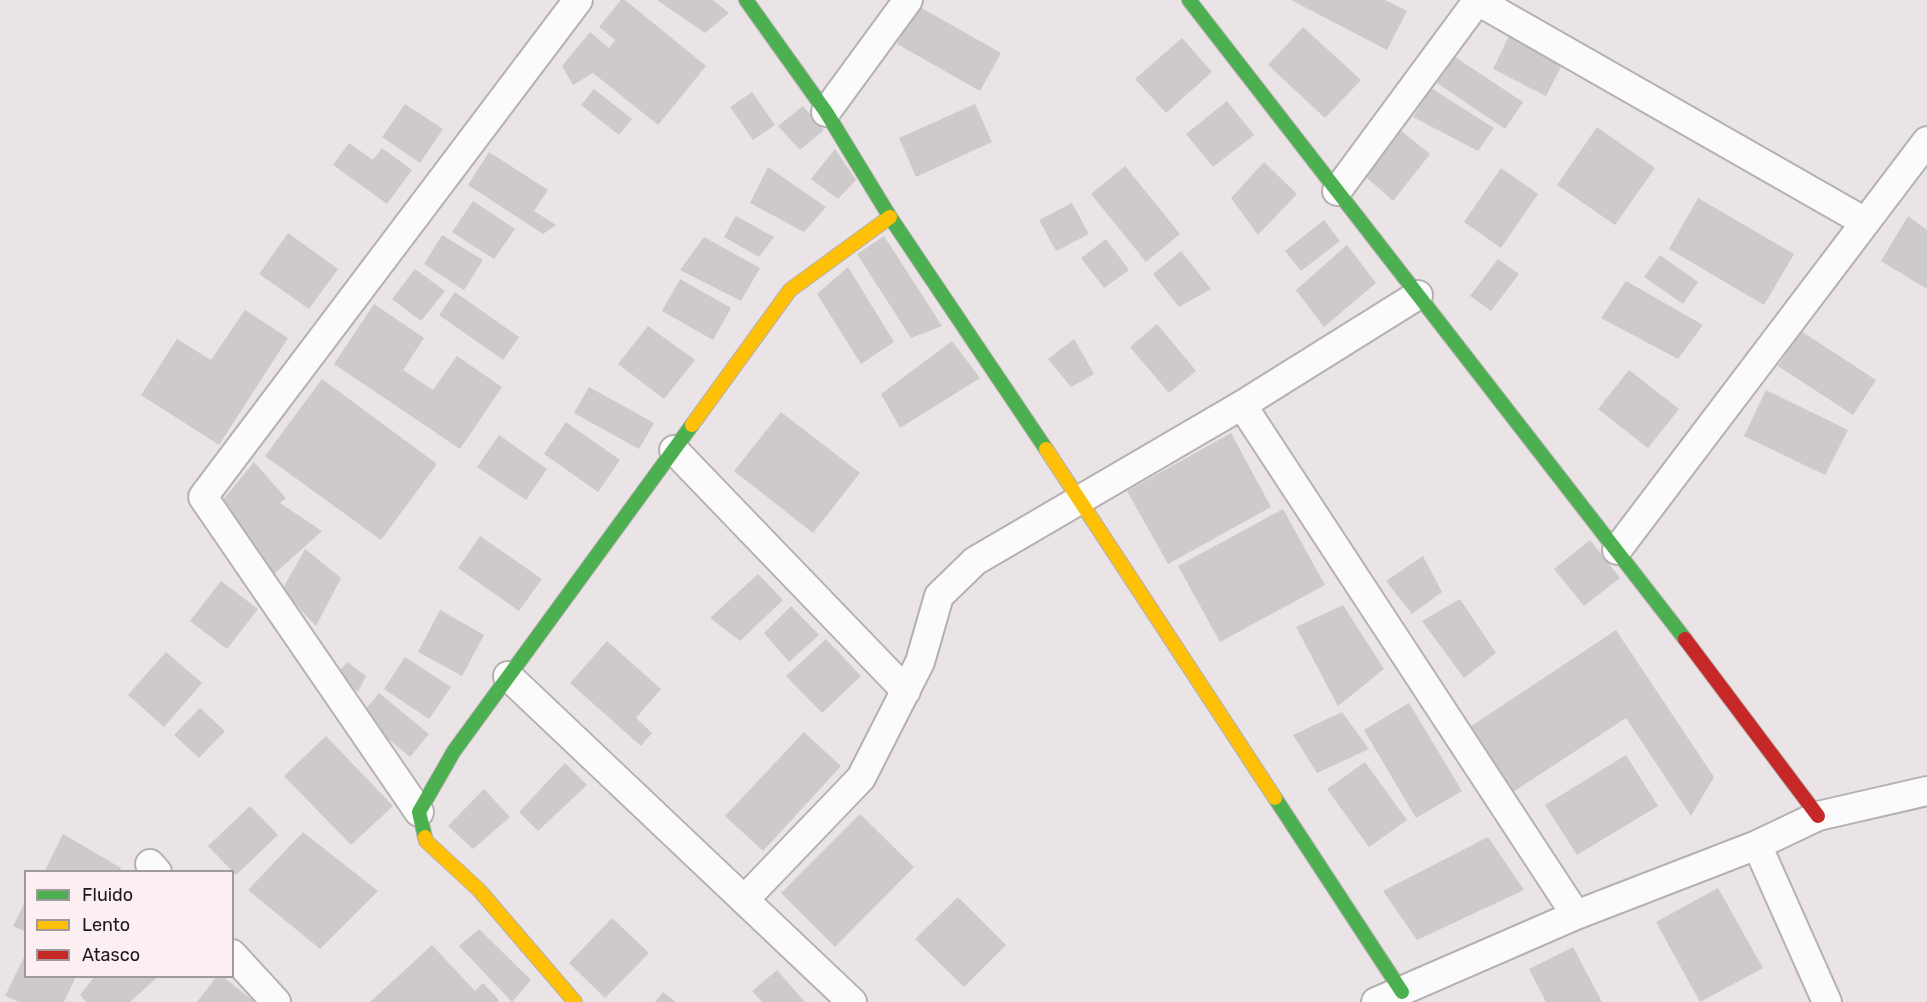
<!DOCTYPE html>
<html>
<head>
<meta charset="utf-8">
<style>
  body { margin:0 }
  #map { position:relative; width:1927px; height:1002px; overflow:hidden; background:#eae4e6; font-family:Rubik,sans-serif }
  canvas { display:block }
  .legend { position:absolute; left:24px; top:870px; width:210px; height:108px; box-sizing:border-box; background:#fbeff2; border:2px solid #a2999c; margin:0; padding:8px 10px; list-style:none; font-size:18px; color:#1d191a }
  .legend li { display:flex; align-items:center; gap:12px; height:30px }
  .legend b { width:30px; border:2px solid #a2999c }
</style>
</head>
<body>
<div id="map">
<canvas width="1927" height="1002"></canvas>
<ul class="legend">
<li><b style="height:8px;background:#4caf50"></b>Fluido</li>
<li><b style="height:8px;background:#ffc107"></b>Lento</li>
<li><b style="height:8px;background:#c62828"></b>Atasco</li>
</ul>
</div>
<script>
const g = document.querySelector('canvas').getContext('2d');
g.lineJoin = 'round';
function paint(path, color) { g.fillStyle = color; g.fill(path, 'evenodd'); }
const poly = rows => new Path2D(rows.map(r => 'M' + r).join(''));
function trace(path, color, width, dash) { g.strokeStyle = color; g.lineWidth = width; g.lineCap = dash ? 'butt' : 'round'; g.setLineDash(dash || []); g.stroke(path); }
paint(poly([
  [621,0,625,0,706,66,658,125,593,73,573,85,562,66,590,32,609,48,615,40,599,27],
  [657,0,713,0,729,13,705,33],
  [1291,0,1385,0,1407,11,1387,50],
  [918,6,1001,53,980,91,897,44],
  [1303,27,1361,80,1325,118,1268,65],
  [1509,36,1563,63,1546,96,1493,69],
  [1182,38,1212,72,1166,113,1135,79],
  [1455,57,1523,102,1505,129,1437,83],
  [1431,88,1494,128,1478,151,1413,117],
  [594,89,632,119,619,135,581,105],
  [752,92,775,125,753,140,730,107],
  [1227,101,1254,135,1213,167,1186,134],
  [405,104,443,129,420,163,382,137],
  [975,104,992,142,916,177,899,138],
  [803,106,824,130,800,150,778,126],
  [1597,127,1655,168,1615,225,1557,185],
  [1400,130,1430,154,1393,201,1365,176],
  [349,143,373,160,382,148,412,170,387,204,333,165],
  [835,149,856,180,838,199,811,179],
  [489,152,548,190,534,211,556,225,543,234,468,185],
  [1264,162,1297,194,1258,235,1231,198],
  [1125,166,1180,234,1146,262,1091,194],
  [768,167,826,207,804,232,750,203],
  [1501,168,1538,194,1501,248,1464,222],
  [1698,198,1794,254,1764,305,1669,249],
  [473,201,515,229,494,259,452,232],
  [1072,203,1089,234,1056,251,1039,220],
  [736,216,774,237,759,257,724,237],
  [1908,216,1927,230,1927,289,1881,261],
  [1324,220,1340,241,1301,271,1285,251],
  [288,233,338,269,309,309,259,274],
  [442,235,483,260,464,290,424,264],
  [884,236,942,326,911,338,857,254],
  [704,237,760,268,741,301,680,270],
  [1106,239,1129,270,1104,288,1081,258],
  [1347,245,1376,283,1324,327,1296,290],
  [1181,251,1211,289,1179,307,1153,274],
  [1660,255,1698,282,1683,304,1644,277],
  [1498,259,1519,274,1491,311,1470,296],
  [848,267,894,342,861,364,817,294],
  [415,269,445,291,421,321,392,299],
  [680,279,731,308,713,340,662,311],
  [1626,281,1703,325,1678,359,1601,318],
  [455,292,519,337,503,360,439,315],
  [374,304,424,338,403,370,433,390,457,356,502,387,460,449,334,364],
  [245,310,288,338,219,445,141,395,177,339,211,360],
  [1157,324,1196,371,1169,393,1130,347],
  [648,326,695,360,664,399,618,364],
  [1801,331,1876,380,1853,415,1778,366],
  [1074,339,1094,374,1071,387,1048,359],
  [952,341,980,378,900,428,881,394],
  [1629,370,1679,409,1648,448,1598,409],
  [322,379,437,464,381,540,265,456],
  [589,387,654,423,639,449,574,413],
  [1766,390,1848,430,1825,475,1744,436],
  [781,412,860,473,813,533,734,471],
  [566,422,620,460,598,492,544,454],
  [1231,433,1271,507,1168,564,1127,491],
  [499,435,547,469,526,500,477,467],
  [254,462,286,498,280,503,322,531,273,575,221,502],
  [1283,509,1325,585,1220,642,1178,566],
  [480,536,542,579,519,611,458,568],
  [1590,540,1620,578,1584,606,1554,569],
  [305,549,341,578,316,626,282,590],
  [1423,556,1442,592,1412,614,1386,581],
  [758,574,783,600,740,641,710,618],
  [221,581,258,609,227,649,190,621],
  [1460,599,1496,653,1464,678,1422,621],
  [1343,605,1384,669,1338,706,1296,627],
  [791,606,819,635,789,662,764,633],
  [440,610,484,635,462,676,418,652],
  [1616,630,1714,777,1691,816,1626,718,1513,792,1470,727],
  [826,639,861,676,822,713,786,676],
  [607,641,661,689,636,718,652,733,641,746,570,683],
  [166,652,202,683,164,727,128,695],
  [405,657,451,687,429,719,384,689],
  [347,662,366,676,358,692,336,676],
  [379,693,429,734,410,757,360,716],
  [1409,703,1462,791,1416,818,1364,730],
  [200,708,225,731,199,758,174,735],
  [1342,712,1369,749,1317,773,1293,735],
  [804,732,841,766,763,851,725,816],
  [326,736,393,806,351,845,284,776],
  [1626,755,1658,806,1577,855,1545,805],
  [1365,762,1407,820,1369,847,1327,789],
  [565,763,587,785,538,831,519,812],
  [484,789,510,817,473,849,448,826],
  [250,806,278,835,236,875,208,846],
  [860,814,914,867,835,947,781,893],
  [303,832,378,891,320,949,248,890],
  [63,834,121,868,120,872,44,872],
  [1488,837,1524,890,1417,940,1383,891],
  [1718,888,1763,968,1700,1002,1656,922],
  [958,897,1006,945,964,987,915,939],
  [26,900,26,932,13,926],
  [612,918,649,953,605,998,569,963],
  [479,929,531,980,512,1002,459,946],
  [432,945,475,991,483,983,499,1000,498,1002,370,1002],
  [1573,947,1602,1002,1546,1002,1529,969],
  [26,953,26,976,76,976,64,1002,19,1002,5,996],
  [777,970,805,1002,762,1002,752,991],
  [95,976,159,976,130,1002,86,1002,80,995],
  [217,976,222,976,255,1002,197,1002],
  [663,992,676,1002,655,1002]
]), '#cec9ca');
const street = poly([
  [1478,1,1865,222],
  [826,112,908,0],
  [1337,191,1478,0],
  [1242,405,1576,915],
  [674,450,906,691],
  [1617,550,1927,141],
  [508,676,852,1002],
  [419,812,203,497,578,0],
  [1757,845,1827,1002],
  [150,864,157,872],
  [744,900,861,778,920,662,939,596,975,561,1242,405,1418,295],
  [232,954,276,1002],
  [1376,1002,1576,915,1757,845,1818,816,1927,791]
]);
const fast = poly([
  [746,0,826,112,890,217,1046,449],
  [1189,0,1685,639],
  [1275,798,1402,992],
  [425,837,419,812,454,751,692,425]
]);
const slow = poly([
  [692,425,790,290,890,217],
  [1046,449,1275,798],
  [425,837,426,841,479,890,575,1002]
]);
const jam = poly([
  [1685,639,1818,816]
]);
trace(street, '#b5b0b2', 32);
trace(fast, '#b5b0b2', 16);
trace(slow, '#b5b0b2', 16);
trace(jam, '#b5b0b2', 16);
trace(street, '#fcfbfb', 28);
trace(fast, '#4caf50', 14);
trace(slow, '#ffc107', 14);
trace(jam, '#c62828', 14);
</script>
</body>
</html>
